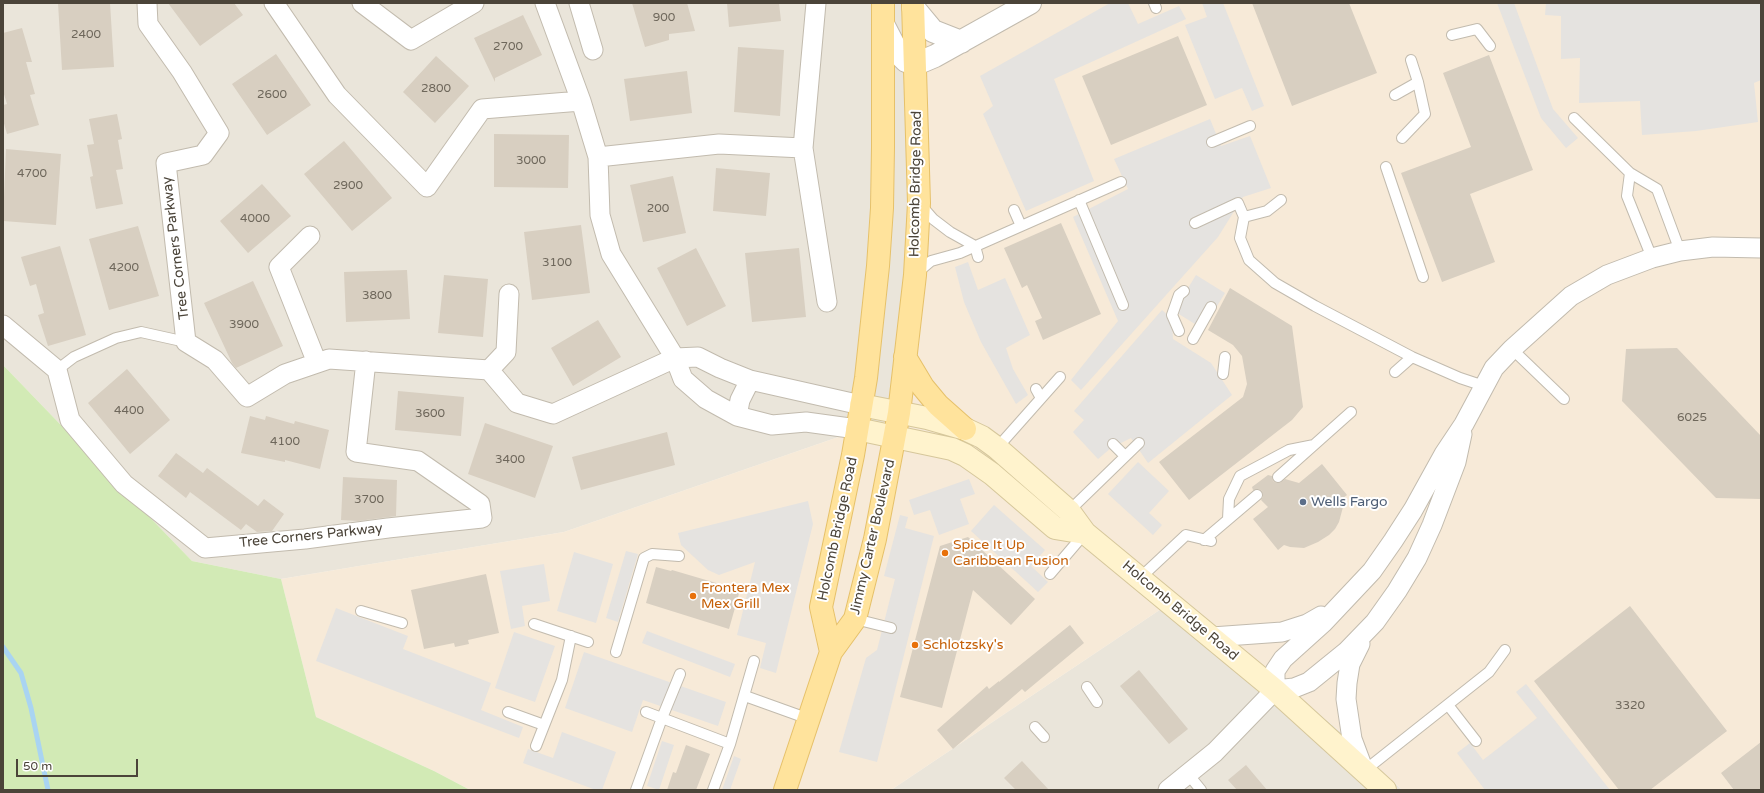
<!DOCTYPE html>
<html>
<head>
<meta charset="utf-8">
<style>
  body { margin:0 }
  #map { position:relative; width:1764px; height:793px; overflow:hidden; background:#f6f3ec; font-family:"Varela Round",sans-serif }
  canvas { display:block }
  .frame { position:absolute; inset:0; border:4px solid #4b4439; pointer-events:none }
  .scale { position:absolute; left:16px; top:759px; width:122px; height:18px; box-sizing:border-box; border:2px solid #4b4439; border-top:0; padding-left:5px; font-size:12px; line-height:14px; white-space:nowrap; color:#4b4439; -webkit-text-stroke:3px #fff; paint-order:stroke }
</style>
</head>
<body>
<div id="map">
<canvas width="1764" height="793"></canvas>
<div class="frame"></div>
<div class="scale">50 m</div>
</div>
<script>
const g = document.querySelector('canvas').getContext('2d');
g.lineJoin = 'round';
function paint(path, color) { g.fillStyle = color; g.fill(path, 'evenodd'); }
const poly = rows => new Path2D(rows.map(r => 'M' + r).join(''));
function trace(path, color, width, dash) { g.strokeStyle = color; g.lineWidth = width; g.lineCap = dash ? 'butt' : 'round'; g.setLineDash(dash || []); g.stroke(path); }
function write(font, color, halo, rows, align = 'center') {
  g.font = font + ' "Varela Round",sans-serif'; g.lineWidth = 4; g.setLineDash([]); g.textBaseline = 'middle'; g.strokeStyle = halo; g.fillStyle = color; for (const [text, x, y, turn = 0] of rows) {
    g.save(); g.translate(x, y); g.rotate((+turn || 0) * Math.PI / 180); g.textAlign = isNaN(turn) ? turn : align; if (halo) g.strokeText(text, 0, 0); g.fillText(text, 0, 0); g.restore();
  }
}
paint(poly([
  [3,3,913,3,916,80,902,415,564,532,281,579,192,561,3,365],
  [1179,597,1343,734,1402,790,891,790]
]), '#eae5da');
paint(poly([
  [913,3,1761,3,1761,790,1402,790,1343,734,1179,597,891,790,470,790,434,771,316,717,281,579,564,532,902,415,911,262]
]), '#f7ead8');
paint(poly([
  [3,365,192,561,281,579,316,717,434,771,470,790,3,790]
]), '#d2eab5');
paint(poly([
  [1110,3,1128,3,1138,24,1179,6,1186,19,1054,79,1094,181,1026,211,983,114,993,106,980,76],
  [1202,3,1223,3,1264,106,1252,111,1242,88,1215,99,1185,25,1207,17],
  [1497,3,1514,3,1553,109,1578,138,1566,148,1541,118],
  [1546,3,1761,3,1761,80,1754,83,1758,122,1696,131,1642,135,1640,101,1579,103,1580,58,1561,59,1561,16,1545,15],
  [1210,119,1221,146,1250,136,1271,188,1243,197,1218,237,1081,390,1071,380,1118,321,1073,217,1128,189,1114,159],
  [968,262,978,290,1005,278,1030,335,1006,348,1013,369,1028,395,1016,404,981,342,964,302,955,267],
  [1196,275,1225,293,1203,329,1174,311],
  [1162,310,1172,319,1173,339,1211,363,1232,395,1148,463,1131,438,1111,448,1098,459,1073,432,1084,420,1074,411],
  [1138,462,1169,491,1149,513,1162,525,1153,535,1108,494],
  [969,479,975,494,960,499,969,524,939,535,930,510,914,515,909,500],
  [808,501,813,524,776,673,760,668,766,643,737,635,755,562,719,575,708,570,681,545,678,533],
  [994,505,1045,550,1031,566,1048,582,1038,592,971,531],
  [900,515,908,517,905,528,934,536,877,762,839,752,866,658,877,650,895,579,884,576],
  [626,551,638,554,618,622,606,618],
  [574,552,613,564,596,623,557,611],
  [544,564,550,601,522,606,525,626,511,629,500,571],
  [336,608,408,636,403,649,491,683,481,710,523,727,519,738,316,661],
  [647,631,735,664,730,677,642,643],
  [514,632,555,646,535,702,495,688],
  [584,652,726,702,718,726,643,700,632,732,565,708],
  [1526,684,1610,790,1485,790,1457,753,1470,743,1483,760,1537,718,1516,692],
  [562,732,616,752,602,790,596,790,523,763,528,749,553,758],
  [662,741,674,745,659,790,647,786],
  [734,756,741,759,730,790,722,790]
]), '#e5e3e0');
trace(poly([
  [3,647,21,673,31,708,48,790]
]), '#a9d4f2', 5);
paint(poly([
  [58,3,110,3,114,67,62,70],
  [168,3,234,3,243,15,200,46],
  [632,3,687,3,695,31,669,34,669,40,645,47],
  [727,3,779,3,781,21,729,27],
  [1252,3,1349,3,1377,73,1292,106],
  [523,15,542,55,495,78,495,82,474,38],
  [22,28,32,62,26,62,35,94,30,95,39,125,7,134,3,120,3,105,7,104,3,91,3,33],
  [1178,36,1207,105,1111,145,1082,76],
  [738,47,784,50,780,116,734,112],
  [276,54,311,105,267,135,232,84],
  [1489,55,1533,170,1470,194,1495,262,1442,282,1401,173,1471,147,1443,73],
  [436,56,469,86,435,123,403,92],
  [687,71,692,113,630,121,624,79],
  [117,114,122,139,118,140,123,169,116,170,123,204,96,209,90,177,93,176,87,145,94,144,89,119],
  [494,134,569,135,568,188,494,187],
  [344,141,392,198,352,231,304,174],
  [6,149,61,154,56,225,3,221],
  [716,168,770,173,766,216,713,211],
  [673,176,686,233,643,242,630,185],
  [262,184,291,216,248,253,220,221],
  [1061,223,1101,314,1043,340,1035,321,1042,318,1027,285,1022,288,1004,248],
  [581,225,590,293,532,300,524,232],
  [138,226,159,296,109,310,89,239],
  [60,246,86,335,48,346,38,315,44,313,36,284,30,286,21,257],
  [696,248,726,306,687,326,657,268],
  [799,248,806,317,752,322,745,253],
  [407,270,410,319,346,322,344,272],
  [444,275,488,279,483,337,438,333],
  [253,281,283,346,236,368,232,363,204,303],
  [1230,288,1292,326,1303,407,1292,420,1189,500,1159,462,1243,397,1247,384,1242,356,1233,345,1208,330],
  [598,320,621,357,573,386,551,348],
  [1677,348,1761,436,1761,499,1716,498,1622,401,1626,349],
  [127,369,170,420,130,454,88,403],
  [398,391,464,397,461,436,395,430],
  [250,416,265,420,266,416,294,424,295,421,329,430,320,469,285,460,285,462,241,453],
  [485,423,553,446,535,498,468,474],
  [667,432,675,465,581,490,572,457],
  [176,453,203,473,207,468,258,506,264,499,284,514,272,531,257,532,246,524,241,530,190,492,186,498,158,476],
  [1322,464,1347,495,1343,498,1343,507,1339,522,1335,529,1329,535,1318,542,1304,548,1290,547,1284,545,1278,550,1253,519,1268,507,1261,500,1263,497,1262,491,1259,489,1253,490,1252,487,1268,475,1272,476,1273,481,1276,483,1280,483,1285,479,1299,483],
  [343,477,397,480,396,516,358,521,341,520],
  [968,537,1035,599,1011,625,973,590,942,708,900,697,940,546],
  [656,567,671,571,672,570,740,590,729,629,646,603],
  [486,574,499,633,468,640,469,644,455,647,454,643,424,649,411,590],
  [1630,606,1727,731,1650,790,1619,790,1534,681],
  [1070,625,1084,643,1025,692,1022,689,953,749,937,730,987,686,989,689,999,681,999,682],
  [1139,670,1188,729,1169,744,1120,686],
  [1761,742,1761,790,1734,790,1721,773],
  [686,745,710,754,696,790,667,790,673,772,676,773],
  [1022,761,1049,790,1016,790,1004,778],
  [1246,765,1267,790,1237,790,1228,780]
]), '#d8cfc1');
const service = poly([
  [1154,3,1156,8],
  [1452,35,1477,29,1490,46],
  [1395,95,1418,82],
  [1574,118,1630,173,1657,189,1680,251],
  [1402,138,1425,114,1418,82,1411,60],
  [1212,142,1250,126],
  [1386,167,1423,277],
  [1630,173,1627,196,1652,258],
  [1079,200,1123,305],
  [920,204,933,219,950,232,975,246,978,257],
  [1014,210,1021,226],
  [1244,217,1267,211,1281,200],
  [1195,223,1238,203,1244,217,1240,238,1249,260,1275,283,1315,306,1412,357,1460,378,1484,386],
  [918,272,931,261,960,253,1121,182],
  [1179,331,1172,315,1179,295,1184,291],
  [1193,339,1211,307],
  [1512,349,1564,399],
  [57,370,74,357,116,338,141,332,186,342],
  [1395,372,1412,357],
  [1223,374,1225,357],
  [1036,389,1041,398],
  [1113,444,1125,456],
  [997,448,1060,377],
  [1278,477,1351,412],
  [1069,511,1139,443],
  [1228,519,1229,499,1240,476,1289,450,1314,445],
  [1204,540,1257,495],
  [1050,574,1085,533],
  [1140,578,1186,535,1211,541],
  [361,611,402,623],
  [855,619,891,628],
  [534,624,588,642],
  [616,652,644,558,652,554,679,556],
  [1087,687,1097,702],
  [745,696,809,719],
  [1448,705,1476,741],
  [508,712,544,725],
  [646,712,730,744],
  [1035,727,1044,737],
  [536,746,562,680,571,636],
  [1364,771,1489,672,1505,650],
  [1188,774,1201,790],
  [636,790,662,718,680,674],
  [713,790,730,744,754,661]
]);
const minor = poly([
  [147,3,148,24,182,72,219,133,203,155,166,163,186,342,215,360,247,397,285,374,329,359,489,370,517,403,553,414,675,358,698,357,720,368,750,380,861,405],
  [274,3,337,95,427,187,482,109,581,101,545,3],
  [362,3,411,40,474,3],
  [579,3,593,50],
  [581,101,598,157,600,215,611,254,675,358,683,379,706,399,737,416,772,425,806,422,857,429],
  [803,148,816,3],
  [598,157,719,144,803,148,827,302],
  [310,236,279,267,317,363],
  [3,325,57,370,70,420,124,484,205,548,305,539,388,528,482,518,480,504,418,461,356,452,366,361],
  [489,370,506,352,509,294],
  [737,416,740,400,750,380],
  [1212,637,1282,632,1307,624,1321,616],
  [1360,644,1350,664,1347,683,1346,699,1352,739,1364,771],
  [1275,690,1275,671,1283,659,1323,623,1372,571,1393,541,1413,510,1444,454,1464,424,1494,368,1512,349,1571,296,1607,275,1652,258,1680,251,1713,247,1761,248],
  [1275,690,1294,688,1309,682,1346,652,1375,622,1397,591,1417,558,1432,525,1456,462,1462,434],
  [1168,790,1215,752,1275,690]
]);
const tertiary = poly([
  [913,7,933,31,961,42],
  [883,24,898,53,906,61,916,64,935,56,1030,3]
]);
const secondary = poly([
  [861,405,927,418,965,429,982,437,997,448,1069,511,1085,533,1275,690,1385,790],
  [857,429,952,449,965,455,992,474,1055,528,1085,533]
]);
const primary = poly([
  [905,357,923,387,938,405,965,429],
  [831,652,821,607,853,455,866,378,878,266,882,208,883,147,883,3],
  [785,790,831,652,855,619,875,539,899,413,915,275,919,203,913,3]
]);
trace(service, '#c2bbae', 12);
trace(minor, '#c2bbae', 21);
trace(tertiary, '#c2bbae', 24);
trace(secondary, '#d6c79b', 24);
trace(primary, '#e6c16a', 24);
trace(service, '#fff', 10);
trace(minor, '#fff', 19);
trace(tertiary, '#fff', 22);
trace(secondary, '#fff3cd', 22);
trace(primary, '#ffe39c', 22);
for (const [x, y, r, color] of [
  [1303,502,4,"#5c6f8a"],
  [945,553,4,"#e8710a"],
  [693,596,4,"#e8710a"],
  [915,645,4,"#e8710a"]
]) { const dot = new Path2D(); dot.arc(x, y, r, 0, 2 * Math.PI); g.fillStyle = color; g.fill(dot); trace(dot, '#fff', 1.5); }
write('12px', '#6e675b', null, [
  ["900",664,18],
  ["2400",86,35],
  ["2700",508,47],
  ["2800",436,89],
  ["2600",272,95],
  ["3000",531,161],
  ["4700",32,174],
  ["2900",348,186],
  ["200",658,209],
  ["4000",255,219],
  ["3100",557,263],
  ["4200",124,268],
  ["3800",377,296],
  ["3900",244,325],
  ["4400",129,411],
  ["3600",430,414],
  ["6025",1692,418],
  ["4100",285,442],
  ["3400",510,460],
  ["3700",369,500],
  ["3320",1630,706]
]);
write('14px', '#4b4439', '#fff', [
  ["Holcomb Bridge Road",916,184,-89],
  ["Tree Corners Parkway",176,248,-97],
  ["Holcomb Bridge Road",838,529,-78],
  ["Tree Corners Parkway",311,536,-6],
  ["Jimmy Carter Boulevard",873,537,-77],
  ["Holcomb Bridge Road",1180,611,40]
]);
write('14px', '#4e5e75', '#fff', [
  ["Wells Fargo",1311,502]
], 'left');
write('14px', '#c56008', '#fff', [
  ["Spice It Up",953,545],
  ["Caribbean Fusion",953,561],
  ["Frontera Mex",701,588],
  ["Mex Grill",701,604],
  ["Schlotzsky's",923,645]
], 'left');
</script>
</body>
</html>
